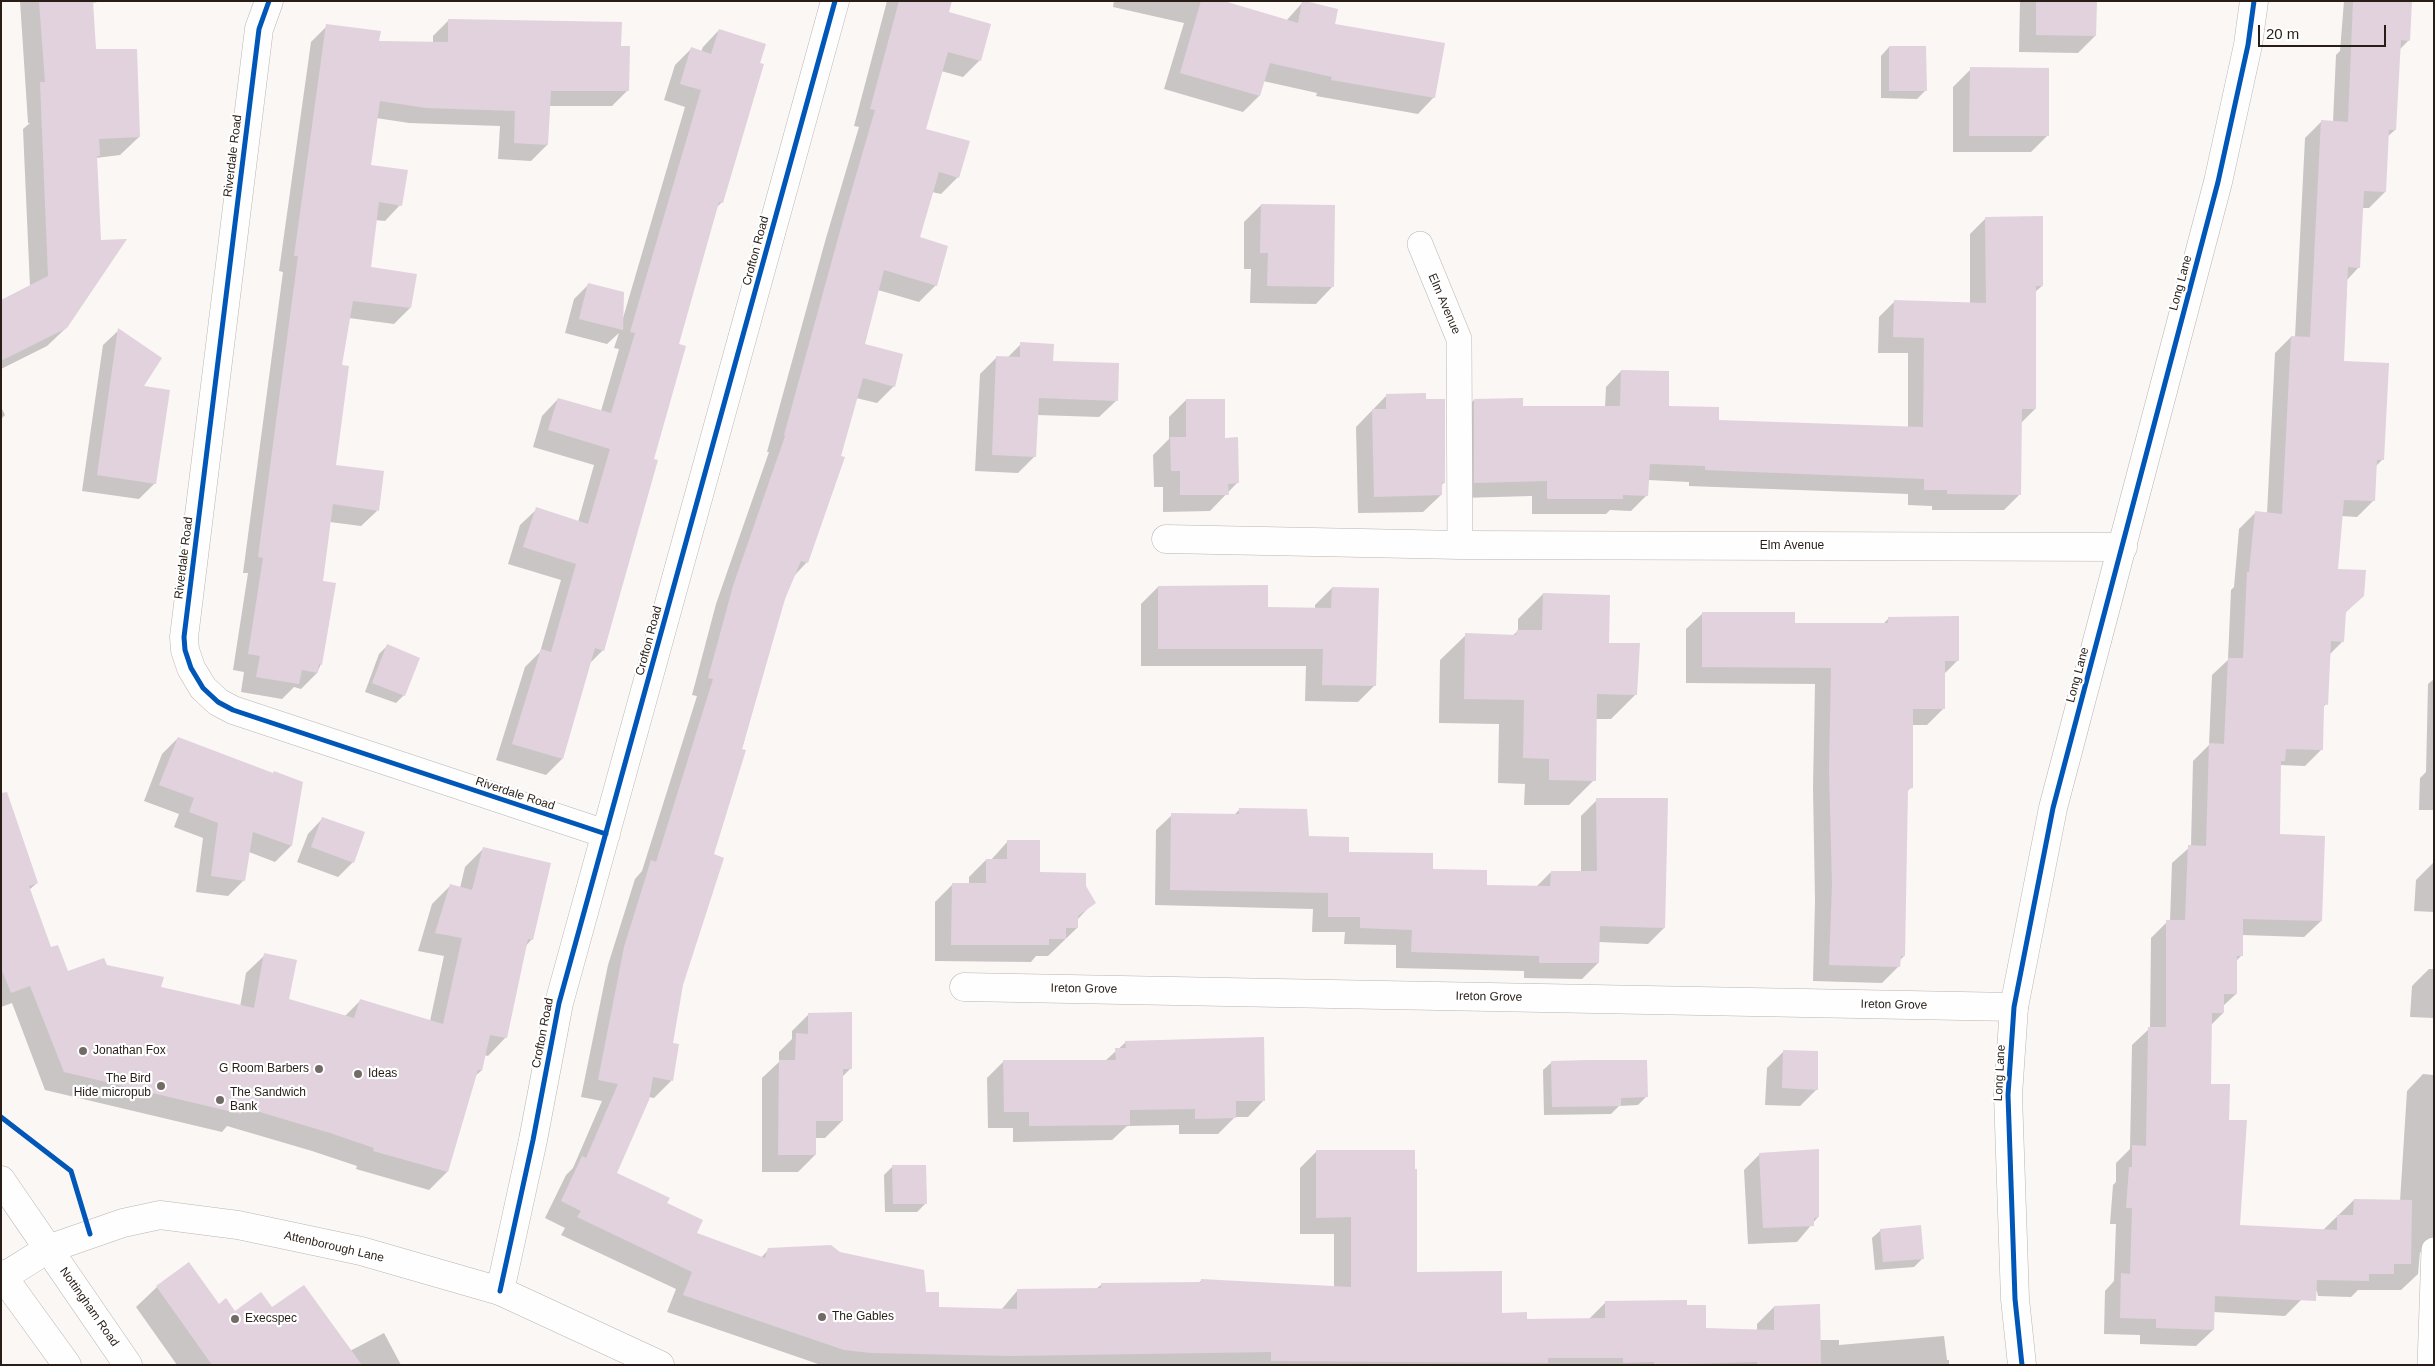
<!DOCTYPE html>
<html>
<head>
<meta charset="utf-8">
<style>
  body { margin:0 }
  #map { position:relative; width:2435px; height:1366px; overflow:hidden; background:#faf7f5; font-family:Helvetica,sans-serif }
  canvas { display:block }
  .frame { position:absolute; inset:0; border:2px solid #281e17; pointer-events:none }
  .scale { position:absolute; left:2258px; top:25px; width:128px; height:22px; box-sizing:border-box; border:2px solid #281e17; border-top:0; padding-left:6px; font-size:15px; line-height:18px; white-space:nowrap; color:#281e17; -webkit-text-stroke:4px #fff; paint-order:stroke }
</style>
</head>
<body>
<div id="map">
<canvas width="2435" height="1366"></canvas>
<div class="frame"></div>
<div class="scale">20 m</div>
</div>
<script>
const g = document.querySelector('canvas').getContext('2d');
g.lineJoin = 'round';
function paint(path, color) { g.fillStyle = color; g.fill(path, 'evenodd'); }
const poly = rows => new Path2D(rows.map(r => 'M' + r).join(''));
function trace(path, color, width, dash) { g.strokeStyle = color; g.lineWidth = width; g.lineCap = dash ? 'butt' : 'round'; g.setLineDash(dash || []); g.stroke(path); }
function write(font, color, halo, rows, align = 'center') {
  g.font = font + ' Helvetica,sans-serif'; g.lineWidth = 4.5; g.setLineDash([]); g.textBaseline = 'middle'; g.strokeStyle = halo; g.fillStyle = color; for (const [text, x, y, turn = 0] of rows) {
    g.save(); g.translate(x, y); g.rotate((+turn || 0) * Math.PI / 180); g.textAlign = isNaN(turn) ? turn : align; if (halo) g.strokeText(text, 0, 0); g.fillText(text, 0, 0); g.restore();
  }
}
paint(poly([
  [20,1,103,1,92,3,95,51,139,137,120,155,96,158,66,328,47,346,1,369,1,302,30,287,23,129,30,123,28,123],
  [887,1,951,1,948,13,980,60,963,77,941,71,924,129,958,177,941,194,932,192,918,238,936,285,919,302,878,290,863,345,894,386,877,403,856,398,807,562,794,576,784,599,712,855,682,985,671,1044,678,1045,671,1081,654,1098,648,1097,616,1174,666,1204,696,1233,761,1258,769,1249,840,1253,925,1293,938,1308,1001,1310,1017,1291,1096,1289,1102,1284,1198,1283,1202,1280,1334,1288,1334,1234,1300,1234,1300,1168,1317,1151,1416,1273,1501,1314,1526,1320,1588,1320,1605,1303,1686,1307,1705,1329,1757,1330,1757,1324,1774,1307,1820,1340,1839,1340,1839,1345,1944,1336,1947,1360,1949,1360,1949,1365,821,1365,667,1312,676,1289,561,1235,565,1228,545,1218,566,1175,573,1168,602,1101,581,1097,608,965,635,879,642,871,697,696,692,695,716,604,769,452,767,452,826,238,859,127,854,126],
  [1114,1,1219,1,1286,21,1303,2,1434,97,1418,114,1316,96,1317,93,1263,81,1259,96,1243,112,1164,89,1184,23,1113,7],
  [2020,1,2095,1,2095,36,2078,53,2019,52],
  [2344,1,2401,1,2408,41,2399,50,2395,130,2387,137,2385,192,2369,208,2362,208,2359,267,2347,280,2343,363,2383,459,2375,467,2374,500,2357,517,2341,516,2337,570,2363,595,2344,614,2343,641,2329,655,2326,704,2322,708,2322,749,2305,766,2280,765,2279,835,2321,921,2304,937,2242,935,2242,955,2236,961,2236,994,2223,1006,2223,1013,2211,1025,2210,1085,2227,1122,2239,1227,2323,1230,2354,1200,2400,1201,2407,1091,2423,1074,2434,1075,2434,1291,2425,1254,2420,1252,2418,1274,2401,1290,2358,1290,2351,1297,2318,1296,2317,1291,2300,1293,2301,1300,2285,1316,2213,1312,2213,1330,2196,1346,2140,1344,2140,1335,2104,1334,2105,1291,2114,1281,2116,1224,2110,1224,2113,1185,2116,1182,2116,1163,2130,1149,2132,1045,2150,1028,2151,938,2167,922,2170,922,2172,863,2191,846,2193,761,2209,745,2212,675,2228,660,2231,590,2234,587,2239,529,2255,513,2267,514,2275,353,2291,337,2295,337,2305,138,2321,122,2333,122,2336,55,2340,51],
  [449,20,620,47,628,90,612,106,549,106,547,145,531,161,498,159,500,126,409,123,376,118,370,166,400,205,385,221,375,220,370,269,410,308,394,324,349,318,341,366,334,466,377,511,361,526,330,522,322,582,321,664,317,673,301,689,294,687,282,699,241,692,244,672,233,670,248,573,243,573,283,272,279,271,311,42,327,26,378,42,433,43,433,36],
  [719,30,722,202,715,209,677,345,652,460,603,650,590,663,562,759,546,775,496,760,525,667,540,652,561,580,508,564,520,525,537,509,578,522,594,465,533,447,542,416,558,399,601,411,619,349,614,348,619,333,607,344,565,333,574,299,589,284,623,318,685,107,664,100,675,65,691,49,701,52,703,47],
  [1889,47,1925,91,1917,99,1881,98,1881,56],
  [1970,70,2048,135,2031,152,1953,152,1953,87],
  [1261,205,1333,286,1316,304,1250,303,1251,269,1244,269,1244,222],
  [1986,218,2042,286,2035,292,2035,409,2021,423,2020,494,2004,510,1932,510,1932,506,1908,505,1908,494,1689,486,1689,482,1648,480,1647,495,1631,511,1610,510,1606,514,1532,514,1532,496,1459,498,1458,416,1474,400,1522,408,1605,408,1606,387,1621,371,1668,407,1718,421,1908,428,1908,353,1878,353,1879,317,1895,301,1970,303,1970,234],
  [119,330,142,387,155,483,139,499,82,491,103,345],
  [1021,344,1117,400,1099,417,1037,415,1035,456,1018,473,975,471,980,374,997,357,1007,358],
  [1387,395,1425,400,1444,483,1440,486,1441,495,1423,512,1358,513,1356,427],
  [1186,400,1224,439,1237,483,1210,511,1163,512,1163,487,1154,487,1153,455,1169,439,1169,417],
  [1,407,5,415,1,419],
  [1158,587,1267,608,1315,609,1315,605,1332,588,1375,685,1358,702,1305,701,1306,666,1141,666,1141,604],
  [1543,594,1608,645,1636,694,1611,719,1596,719,1594,780,1569,805,1524,805,1525,784,1498,783,1499,724,1439,723,1440,660,1466,635,1512,636,1518,631,1518,619],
  [1703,613,1794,625,1882,625,1888,619,1958,660,1944,674,1944,708,1927,725,1911,725,1911,787,1907,792,1904,956,1899,961,1899,966,1882,983,1813,981,1815,901,1813,787,1815,684,1686,683,1686,629],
  [387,646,404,695,396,703,365,692,379,654],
  [2434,679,2434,810,2419,810,2420,778,2426,772,2428,684],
  [178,738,272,774,301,783,291,846,275,862,249,852,244,880,228,896,196,892,203,838,174,827,179,814,144,801,162,754],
  [1597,800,1664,928,1648,944,1598,942,1598,963,1582,979,1524,978,1524,971,1396,968,1396,945,1344,944,1345,932,1312,932,1313,909,1155,905,1156,830,1172,815,1234,815,1240,809,1348,853,1432,870,1485,886,1536,887,1551,872,1581,872,1581,816],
  [1,803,37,883,29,890,51,949,67,973,106,966,160,988,240,1007,246,973,265,955,288,1000,344,1017,361,1000,430,1021,444,956,418,951,432,904,450,886,460,888,465,867,483,849,532,939,525,947,506,1037,488,1056,484,1055,481,1071,474,1077,447,1172,429,1190,356,1169,357,1166,312,1151,227,1126,222,1132,45,1090,12,1003,1,1007],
  [323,818,353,862,338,877,297,862,308,834],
  [1008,841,1038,873,1094,902,1077,920,1077,928,1048,956,1036,956,1031,962,935,961,935,902,953,884,969,884,969,877,986,860,991,860],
  [2433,863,2434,912,2414,911,2416,880],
  [2429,969,2434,969,2434,1018,2410,1017,2412,986],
  [809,1014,851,1068,842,1077,842,1121,825,1138,815,1138,815,1155,798,1172,762,1172,762,1078,779,1062,779,1052,792,1039,792,1031],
  [1126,1042,1264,1100,1248,1117,1235,1117,1218,1134,1179,1134,1179,1125,1127,1126,1112,1140,1013,1142,1013,1128,988,1128,987,1078,1004,1061,1105,1061],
  [1784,1051,1817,1089,1800,1106,1765,1105,1767,1068],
  [1552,1062,1646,1097,1638,1105,1619,1106,1611,1114,1544,1115,1543,1070],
  [1760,1154,1818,1217,1797,1242,1748,1244,1744,1170],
  [892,1167,926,1203,917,1212,885,1212,884,1175],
  [1881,1230,1923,1258,1914,1267,1875,1270,1872,1238],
  [157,1287,219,1305,235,1313,272,1309,350,1351,384,1333,401,1365,177,1365,136,1307]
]), '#0003');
paint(poly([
  [39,1,93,1,96,49,137,49,140,137,99,139,100,156,97,156,101,240,127,239,67,328,1,361,1,300,48,276,40,82,45,82],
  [899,1,952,1,949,12,991,24,981,61,948,52,926,129,970,141,959,178,939,172,920,237,948,246,937,286,884,270,865,344,903,354,895,387,863,378,841,456,845,457,808,563,801,561,785,599,742,749,746,750,714,854,724,858,683,985,673,1043,679,1044,673,1081,653,1077,649,1100,617,1173,670,1198,667,1203,703,1220,697,1233,765,1258,768,1248,831,1245,840,1252,924,1270,926,1292,939,1292,939,1307,1017,1309,1017,1289,1101,1288,1101,1283,1201,1282,1201,1279,1351,1287,1351,1217,1316,1218,1316,1150,1415,1150,1415,1169,1417,1169,1417,1272,1502,1271,1502,1313,1527,1312,1527,1319,1605,1318,1605,1301,1687,1300,1687,1305,1706,1305,1706,1328,1774,1330,1774,1306,1820,1304,1821,1365,1757,1365,1757,1362,1654,1365,1654,1362,1623,1363,1623,1358,1548,1358,1548,1363,1271,1361,1271,1352,1010,1356,871,1353,844,1350,683,1295,692,1272,577,1217,581,1211,561,1201,582,1156,586,1158,618,1084,598,1080,624,947,651,860,656,862,713,679,708,678,733,586,785,436,784,435,843,220,875,110,870,109],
  [1201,1,1224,1,1298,23,1302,1,1305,1,1338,9,1335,24,1445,43,1435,98,1331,80,1332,77,1270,63,1260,96,1180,73],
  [2036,1,2097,1,2096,36,2036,35],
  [2353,1,2412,1,2410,41,2401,40,2396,130,2389,130,2386,192,2364,191,2360,268,2348,267,2344,361,2389,363,2384,460,2377,460,2375,501,2344,500,2338,569,2366,570,2364,596,2346,612,2344,642,2331,641,2328,705,2324,704,2323,750,2286,749,2285,761,2281,761,2280,834,2325,836,2322,921,2243,919,2243,956,2237,956,2237,994,2224,994,2224,1013,2212,1013,2211,1084,2230,1084,2229,1120,2247,1120,2240,1225,2337,1230,2337,1215,2353,1215,2354,1199,2412,1200,2411,1264,2394,1264,2394,1274,2369,1274,2369,1281,2317,1280,2316,1301,2215,1296,2214,1330,2156,1328,2156,1319,2120,1318,2121,1273,2130,1274,2132,1208,2126,1208,2129,1167,2132,1167,2132,1145,2146,1146,2148,1027,2166,1027,2166,920,2185,920,2188,845,2206,846,2209,743,2224,744,2228,658,2243,658,2247,572,2249,572,2255,511,2282,514,2291,336,2310,337,2321,120,2348,122],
  [448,19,622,22,621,46,630,46,629,91,551,91,548,145,514,143,515,111,426,108,380,101,371,165,408,170,402,206,379,202,371,267,417,274,411,308,353,301,342,365,349,366,336,465,384,471,379,511,333,504,323,581,336,583,322,665,319,664,318,673,302,670,299,684,256,677,260,656,248,654,263,558,258,557,298,256,294,256,326,24,381,31,379,41,448,42],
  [719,29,766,44,760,63,764,64,723,203,719,202,679,344,686,346,654,459,658,460,604,651,595,648,563,759,512,744,541,649,551,652,576,564,523,547,536,507,588,524,610,449,548,430,558,398,611,413,635,333,630,332,701,90,680,84,691,47,711,54],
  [1889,46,1926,46,1927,91,1889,91],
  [1970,67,2049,68,2049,136,1969,136],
  [1261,204,1335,205,1334,287,1267,286,1268,253,1260,253],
  [2043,216,2043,286,2036,286,2036,409,2022,409,2021,495,1947,494,1947,490,1924,490,1924,479,1705,470,1705,466,1650,464,1648,496,1623,495,1623,499,1547,499,1547,481,1474,483,1474,399,1523,398,1523,406,1620,406,1621,370,1669,371,1669,406,1719,407,1719,420,1923,427,1924,338,1893,337,1894,300,1986,303,1985,217],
  [588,283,624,292,623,330,579,319],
  [118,328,162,358,144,386,170,390,156,484,97,475],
  [1020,342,1054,344,1053,361,1119,363,1118,401,1039,398,1036,457,992,455,996,356,1020,357],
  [1426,393,1426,399,1445,399,1445,483,1442,483,1442,495,1374,497,1372,409,1386,409,1386,394],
  [1186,399,1225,399,1225,438,1238,437,1239,483,1228,484,1229,495,1180,495,1180,471,1171,471,1170,437,1186,437],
  [1268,585,1268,607,1331,608,1332,587,1379,588,1376,686,1322,685,1323,649,1158,649,1158,586],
  [1543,593,1610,595,1609,643,1640,643,1637,695,1597,694,1596,781,1549,780,1549,759,1523,758,1524,700,1464,699,1465,633,1516,635,1517,630,1542,630],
  [1702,612,1795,612,1795,623,1888,623,1888,617,1959,616,1959,661,1945,661,1945,709,1913,709,1913,788,1908,789,1905,956,1901,956,1900,967,1829,965,1832,884,1829,770,1831,668,1702,667],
  [387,644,420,658,405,696,372,683],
  [178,737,273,773,274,771,303,782,292,846,253,832,245,881,211,876,218,823,189,812,194,798,159,785],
  [7,792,38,883,29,886,51,947,58,945,68,971,104,958,107,965,164,977,161,987,254,1008,264,953,297,960,289,999,354,1018,360,999,443,1024,462,938,435,933,450,884,472,890,483,847,551,863,533,940,528,939,507,1038,490,1035,482,1071,478,1070,448,1172,373,1151,374,1148,330,1133,243,1107,241,1114,64,1072,30,986,11,993,1,968,1,793],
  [1596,798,1668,798,1665,928,1600,926,1599,963,1539,963,1539,956,1411,952,1412,930,1360,928,1360,917,1328,917,1328,893,1170,890,1171,813,1239,814,1239,808,1307,809,1309,836,1349,837,1349,852,1433,853,1433,869,1487,870,1487,885,1550,886,1551,871,1597,871],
  [322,817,365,832,354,863,311,847],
  [1007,840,1040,840,1040,872,1086,873,1086,886,1096,903,1078,916,1078,928,1066,928,1066,939,1049,939,1049,945,951,945,952,883,986,883,986,859,1007,859],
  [852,1012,852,1069,843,1069,843,1121,816,1121,816,1155,778,1155,779,1060,795,1060,796,1033,808,1034,808,1013],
  [1264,1037,1265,1101,1236,1101,1236,1118,1195,1119,1195,1109,1130,1110,1130,1125,1029,1126,1029,1112,1004,1112,1003,1060,1116,1060,1115,1048,1126,1048,1125,1041],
  [1783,1050,1818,1051,1818,1090,1782,1088],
  [1589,1060,1647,1060,1648,1097,1621,1098,1621,1106,1552,1107,1551,1061],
  [1819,1149,1819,1217,1814,1218,1814,1226,1763,1228,1759,1153],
  [892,1165,926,1165,927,1204,893,1204],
  [1921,1225,1924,1259,1883,1262,1880,1229],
  [189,1262,219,1304,226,1298,235,1311,261,1292,272,1307,304,1285,362,1365,212,1365,156,1286]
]), '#e1d2dd');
const lane = poly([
  [1420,244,1459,339,1460,545],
  [2430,1365,2434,1250]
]);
const street = poly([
  [269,1,259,29,184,637,185,650,191,668,203,688,218,702,233,710,606,834],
  [1166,539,1460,545,2123,547],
  [964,987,2014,1007],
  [500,1291,533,1140,559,1003,835,1]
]);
const secondary = poly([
  [3,1277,48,1249,123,1223,160,1215,238,1225,361,1251,500,1291,660,1365],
  [2022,1365,2015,1299,2008,1095,2014,1007,2053,808,2218,182,2248,45,2254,1]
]);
const primary = poly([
  [1,1180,128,1365],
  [1,1274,67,1365]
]);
trace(lane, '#bbb4b0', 26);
trace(street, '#bbb4b0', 29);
trace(secondary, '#bbb4b0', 29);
trace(primary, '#bbb4b0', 29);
trace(lane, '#fefefe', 25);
trace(street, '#fefefe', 28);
trace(secondary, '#fefefe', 28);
trace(primary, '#fefefe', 28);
trace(poly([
  [269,1,259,29,184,637,185,650,191,668,203,688,218,702,233,710,606,834],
  [1,1117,71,1171,90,1234],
  [500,1291,533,1140,559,1003,835,1],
  [2022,1365,2015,1299,2008,1095,2014,1007,2053,808,2218,182,2248,45,2254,1]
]), '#0057b8', 5);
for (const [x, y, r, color] of [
  [83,1051,5,"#726a65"],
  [319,1069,5,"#726a65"],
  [358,1074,5,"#726a65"],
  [161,1086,5,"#726a65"],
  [220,1100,5,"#726a65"],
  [822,1317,5,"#726a65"],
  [235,1319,5,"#726a65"]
]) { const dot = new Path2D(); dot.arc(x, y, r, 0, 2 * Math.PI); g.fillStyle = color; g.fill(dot); trace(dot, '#fff', 2); }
write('12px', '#281e17', '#fff', [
  ["Riverdale Road",233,156,-83],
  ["Crofton Road",756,251,-75],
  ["Long Lane",2181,283,-75],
  ["Elm Avenue",1444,304,67],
  ["Elm Avenue",1792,546],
  ["Riverdale Road",184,558,-83],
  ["Crofton Road",649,641,-75],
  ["Long Lane",2078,675,-75],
  ["Riverdale Road",515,794,18],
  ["Ireton Grove",1084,989,1],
  ["Ireton Grove",1489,997,1],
  ["Ireton Grove",1894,1005,1],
  ["Crofton Road",543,1033,-79],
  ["Long Lane",2000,1073,-87],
  ["Attenborough Lane",334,1247,13],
  ["Nottingham Road",89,1307,55]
]);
write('12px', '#281e17', '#fff', [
  ["Jonathan Fox",93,1051],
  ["G Room Barbers",309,1069,"right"],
  ["Ideas",368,1074],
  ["The Bird",151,1079,"right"],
  ["Hide micropub",151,1093,"right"],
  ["The Sandwich",230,1093],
  ["Bank",230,1107],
  ["The Gables",832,1317],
  ["Execspec",245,1319]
], 'left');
</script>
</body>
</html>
